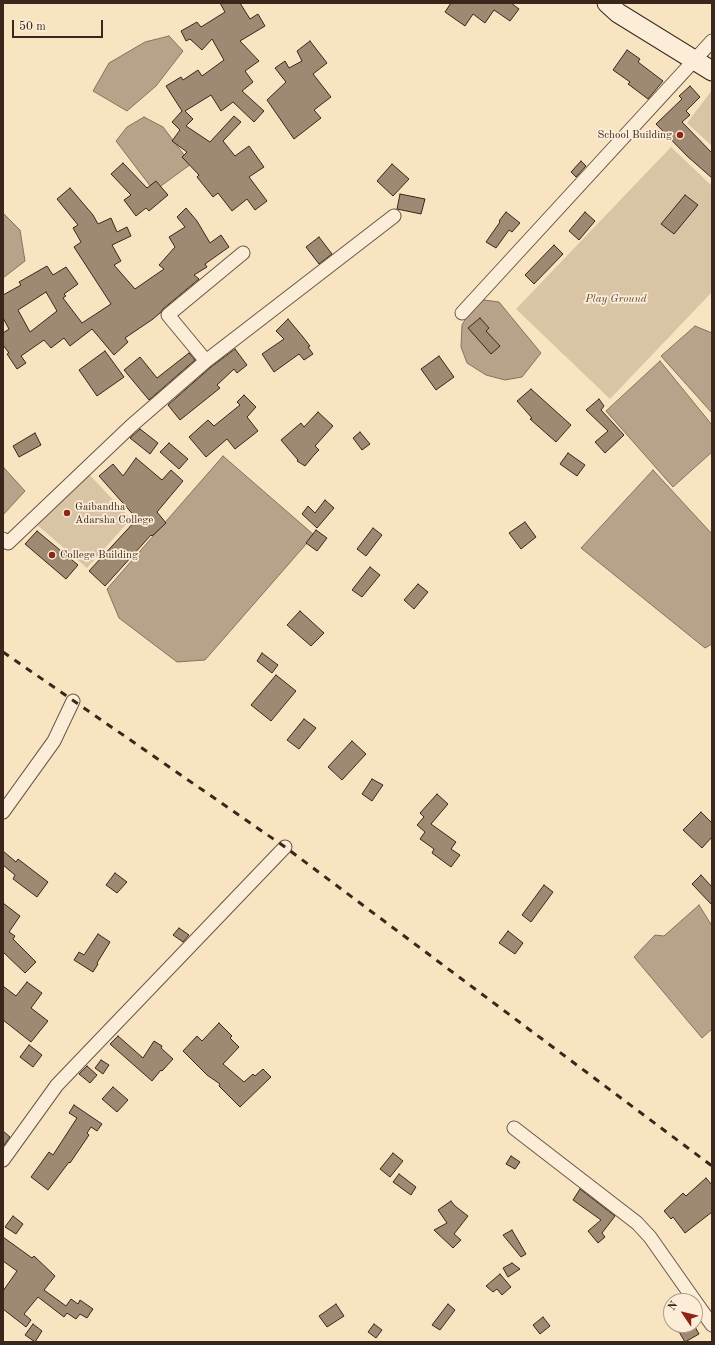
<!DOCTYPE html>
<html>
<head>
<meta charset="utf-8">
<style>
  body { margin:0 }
  #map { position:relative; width:715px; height:1345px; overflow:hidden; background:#f9e4c2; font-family:"Old Standard TT",serif }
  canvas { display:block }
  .frame { position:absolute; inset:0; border:4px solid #3b261c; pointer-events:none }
  .north { position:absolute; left:663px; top:1293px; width:40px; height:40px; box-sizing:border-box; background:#fbedd7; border:1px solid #ae9d8c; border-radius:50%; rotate:305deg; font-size:11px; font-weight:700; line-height:16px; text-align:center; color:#3b261c }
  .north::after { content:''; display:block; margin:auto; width:14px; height:18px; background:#8f2418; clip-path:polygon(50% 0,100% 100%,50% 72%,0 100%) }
  .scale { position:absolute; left:12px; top:20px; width:91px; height:18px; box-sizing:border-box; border:2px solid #3b261c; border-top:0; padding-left:5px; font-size:12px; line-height:14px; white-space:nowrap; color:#3b261c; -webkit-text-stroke:3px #fbedd7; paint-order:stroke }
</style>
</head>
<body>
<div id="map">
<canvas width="715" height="1345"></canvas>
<div class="frame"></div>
<div class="north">N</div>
<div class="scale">50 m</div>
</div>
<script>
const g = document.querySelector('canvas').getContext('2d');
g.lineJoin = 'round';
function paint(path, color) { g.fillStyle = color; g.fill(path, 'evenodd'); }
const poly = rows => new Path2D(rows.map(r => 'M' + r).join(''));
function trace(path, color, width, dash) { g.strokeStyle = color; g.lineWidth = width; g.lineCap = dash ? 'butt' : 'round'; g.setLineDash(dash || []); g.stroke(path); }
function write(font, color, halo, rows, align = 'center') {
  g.font = font + ' "Old Standard TT",serif'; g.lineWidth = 3.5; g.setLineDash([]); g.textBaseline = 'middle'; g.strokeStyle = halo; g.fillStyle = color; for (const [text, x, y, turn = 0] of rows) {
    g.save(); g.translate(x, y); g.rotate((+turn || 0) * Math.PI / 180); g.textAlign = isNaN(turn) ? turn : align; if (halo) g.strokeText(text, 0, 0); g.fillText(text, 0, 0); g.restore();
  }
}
paint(poly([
  [712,90,712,146,687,123],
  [671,147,712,186,712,292,610,399,516,309],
  [87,472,131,519,87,568,35,523]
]), '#d9c4a6');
const water = poly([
  [169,36,183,51,156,86,127,111,93,91,109,63,145,42,169,36],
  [144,117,163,127,191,164,154,191,116,141,127,127,144,117],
  [3,213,20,230,25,261,3,278,3,213],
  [484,300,499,302,541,353,522,377,505,380,486,375,467,363,461,347,462,325,471,309,484,300],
  [695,326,712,333,712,413,661,356,695,326],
  [660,361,712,425,712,452,673,487,606,411,660,361],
  [223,456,314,535,205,660,177,662,119,618,107,589,223,456],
  [4,468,25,491,3,515,3,469,4,468],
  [653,470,712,534,712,644,705,648,581,548,653,470],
  [699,905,712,926,712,1029,702,1038,634,957,655,935,664,936,699,905]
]);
paint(water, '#b8a38a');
trace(water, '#86715e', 1);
const building = poly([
  [220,3,240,3,250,19,258,14,265,26,240,41,259,61,245,71,253,82,242,91,264,111,254,122,233,102,221,111,211,95,185,111,193,119,186,126,210,142,234,116,241,122,223,141,235,156,249,146,264,167,249,177,267,201,255,210,247,199,232,211,218,193,213,197,197,177,199,175,182,157,187,152,172,141,180,130,172,122,182,111,166,86,181,77,183,80,198,70,202,76,224,60,212,39,202,50,190,39,186,41,181,31,197,22,201,27,225,12,220,3],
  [451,3,511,3,519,9,510,21,494,10,485,23,473,14,465,26,445,12,451,3],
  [310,41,327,63,313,74,331,97,314,110,321,118,294,139,267,100,286,82,275,68,285,61,289,68,302,61,297,51,310,41],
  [627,50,640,59,638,62,663,81,648,99,628,84,630,82,613,70,627,50],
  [690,86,700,97,686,111,690,115,682,122,712,153,712,178,687,156,656,124,682,99,679,96,690,86],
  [581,161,586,166,576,177,571,172,581,161],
  [123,163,147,188,156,181,168,195,149,211,146,208,136,216,124,200,131,195,111,174,123,163],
  [392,164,409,179,393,196,377,181,392,164],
  [70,188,93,215,98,224,111,218,117,232,127,227,131,236,112,245,121,261,114,265,135,289,164,269,159,265,175,247,169,237,185,227,177,217,186,208,197,221,210,243,221,235,229,247,205,264,207,267,194,275,199,279,163,309,160,313,153,319,125,338,128,342,114,355,92,329,70,346,64,338,51,348,44,340,21,356,26,363,17,369,7,354,9,353,3,345,3,333,9,329,3,318,3,295,21,285,19,282,47,266,53,275,66,267,78,284,64,294,66,296,63,298,82,323,111,304,74,247,81,242,73,228,78,225,57,199,70,188],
  [46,292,57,311,30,332,18,310,46,292],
  [400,194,425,199,421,214,397,209,400,194],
  [685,195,698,205,674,234,661,224,685,195],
  [506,212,520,223,512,232,509,230,496,248,486,242,500,222,499,221,506,212],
  [585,212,595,221,579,240,569,231,585,212],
  [319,237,332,254,319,264,306,247,319,237],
  [554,245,563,254,534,284,525,275,554,245],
  [480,318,489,328,486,331,500,346,491,354,468,328,480,318],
  [288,319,303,337,310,346,308,347,313,354,304,360,299,354,274,372,262,354,284,339,276,331,288,319],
  [235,349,247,365,237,373,234,369,217,385,220,388,180,420,168,405,211,367,235,349],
  [105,351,124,377,97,396,79,370,105,351],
  [189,353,195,360,149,400,124,370,140,357,157,378,189,353],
  [439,356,454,377,436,390,421,369,439,356],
  [531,389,571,425,556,442,530,419,532,418,517,401,531,389],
  [244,395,256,407,247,417,258,431,235,449,227,439,206,457,189,437,208,420,214,426,240,405,237,402,244,395],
  [599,399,604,406,601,410,624,435,605,453,595,442,608,431,586,410,599,399],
  [318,412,333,426,315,446,319,450,314,455,305,466,297,461,298,460,281,440,301,423,304,427,318,412],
  [140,429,158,443,150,454,130,438,140,429],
  [360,432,370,444,362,450,353,438,360,432],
  [35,433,41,445,19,457,13,446,35,433],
  [169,443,188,459,179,469,160,452,169,443],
  [568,453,585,465,577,476,560,464,568,453],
  [136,458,162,480,171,470,183,481,157,512,166,523,152,536,151,535,105,586,89,571,137,519,99,476,113,464,123,476,136,458],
  [325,500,334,508,317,528,302,514,308,506,315,513,325,500],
  [525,522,536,537,521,549,509,533,525,522],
  [373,528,382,535,366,556,357,549,373,528],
  [316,530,327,538,317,551,306,543,316,530],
  [37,531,78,565,66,579,25,544,37,531],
  [370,567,380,575,362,597,352,590,370,567],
  [418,584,428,592,414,609,404,600,418,584],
  [300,611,324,633,311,646,287,625,300,611],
  [262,653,278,665,272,673,257,661,262,653],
  [276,675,296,691,271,721,251,705,276,675],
  [304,719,316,728,299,749,287,740,304,719],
  [352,741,366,754,342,780,328,767,352,741],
  [372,779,383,785,372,801,362,794,372,779],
  [437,794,448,804,431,824,456,842,451,849,460,855,451,867,432,853,434,849,420,839,425,832,417,825,424,817,420,813,437,794],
  [701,812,712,823,712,837,702,848,683,830,701,812],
  [3,851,16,862,18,859,48,882,37,897,13,879,15,875,3,865,3,851],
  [115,873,127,882,117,893,106,885,115,873],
  [701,875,712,887,712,905,692,884,701,875],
  [544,885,553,892,531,922,522,915,544,885],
  [3,903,20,916,9,932,15,936,13,939,36,962,25,973,3,952,3,903],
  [179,928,189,935,183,942,173,935,179,928],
  [508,931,523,943,515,954,499,943,508,931],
  [98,934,110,942,97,963,98,964,93,972,74,960,79,952,84,955,98,934],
  [27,982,42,993,31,1008,48,1021,31,1042,3,1020,3,986,16,996,27,982],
  [219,1023,232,1036,230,1038,239,1047,223,1064,244,1082,253,1074,255,1076,263,1069,271,1077,240,1107,219,1086,220,1084,207,1075,183,1051,197,1036,202,1041,219,1023],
  [118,1036,143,1058,154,1041,162,1046,161,1048,173,1059,162,1071,161,1070,152,1081,110,1044,118,1036],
  [29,1045,42,1055,33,1067,20,1057,29,1045],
  [101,1060,109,1065,103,1074,95,1068,101,1060],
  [87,1066,97,1075,90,1083,79,1074,87,1066],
  [113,1087,128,1100,117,1112,102,1099,113,1087],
  [74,1105,102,1124,97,1131,91,1127,87,1133,89,1135,70,1163,69,1162,48,1190,31,1177,49,1152,53,1155,77,1118,69,1113,74,1105],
  [3,1131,10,1137,4,1145,3,1144,3,1131],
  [393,1153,403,1161,390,1177,380,1169,393,1153],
  [511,1156,520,1162,515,1169,506,1164,511,1156],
  [399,1174,416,1187,411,1195,393,1182,399,1174],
  [706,1178,712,1185,712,1212,685,1233,673,1217,671,1219,664,1211,683,1193,686,1196,706,1178],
  [580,1189,615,1216,602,1233,605,1237,598,1243,588,1231,601,1220,573,1200,580,1189],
  [451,1201,455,1206,468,1216,454,1234,461,1240,453,1248,434,1230,447,1223,438,1210,451,1201],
  [13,1216,23,1224,16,1234,5,1227,13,1216],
  [512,1230,526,1254,521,1257,503,1235,512,1230],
  [3,1237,32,1258,34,1256,55,1276,44,1290,66,1306,71,1299,78,1304,80,1300,93,1309,87,1318,80,1314,76,1319,67,1313,64,1317,38,1297,24,1314,31,1320,26,1327,3,1309,3,1291,17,1271,3,1261,3,1237],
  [512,1263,520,1269,508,1277,503,1268,512,1263],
  [500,1274,511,1287,502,1295,497,1289,493,1292,486,1286,500,1274],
  [336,1304,344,1316,327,1327,319,1316,336,1304],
  [448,1304,455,1310,440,1330,432,1325,448,1304],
  [543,1317,550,1326,540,1334,533,1325,543,1317],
  [33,1324,42,1331,35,1342,25,1335,33,1324],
  [374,1324,382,1330,376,1338,368,1332,374,1324],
  [675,1325,694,1325,699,1334,685,1342,675,1325]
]);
paint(building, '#9e8972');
trace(building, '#3b261c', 1);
const street = poly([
  [462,313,712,41],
  [206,361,168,315,243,253],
  [3,539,8,543,131,426,206,361,394,216],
  [3,812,54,741,73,701],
  [514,1128,637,1223,650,1237,695,1301],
  [3,1160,57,1085,285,847],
  [695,1301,712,1325]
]);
const secondary = poly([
  [607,3,618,13,712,71]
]);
trace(street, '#6a5646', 15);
trace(secondary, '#3b261c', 21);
trace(street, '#fbedd7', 13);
trace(secondary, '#fbedd7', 19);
trace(poly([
  [3,652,285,847,712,1166]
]), '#3b261c', 3, [7, 7]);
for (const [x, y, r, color] of [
  [680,135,4,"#8f2418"],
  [67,513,4,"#8f2418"],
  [52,555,4,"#8f2418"]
]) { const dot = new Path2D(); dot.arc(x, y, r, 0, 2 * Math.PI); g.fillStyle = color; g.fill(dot); trace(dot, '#fbedd7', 1.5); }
write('11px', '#3b261c', '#fbedd7', [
  ["School Building",672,135,"right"],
  ["Gaibandha",75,507],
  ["Adarsha College",75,520],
  ["College Building",60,555]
], 'left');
write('italic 11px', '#624e3e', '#fbedd7', [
  ["Play Ground",616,299]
]);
</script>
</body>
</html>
